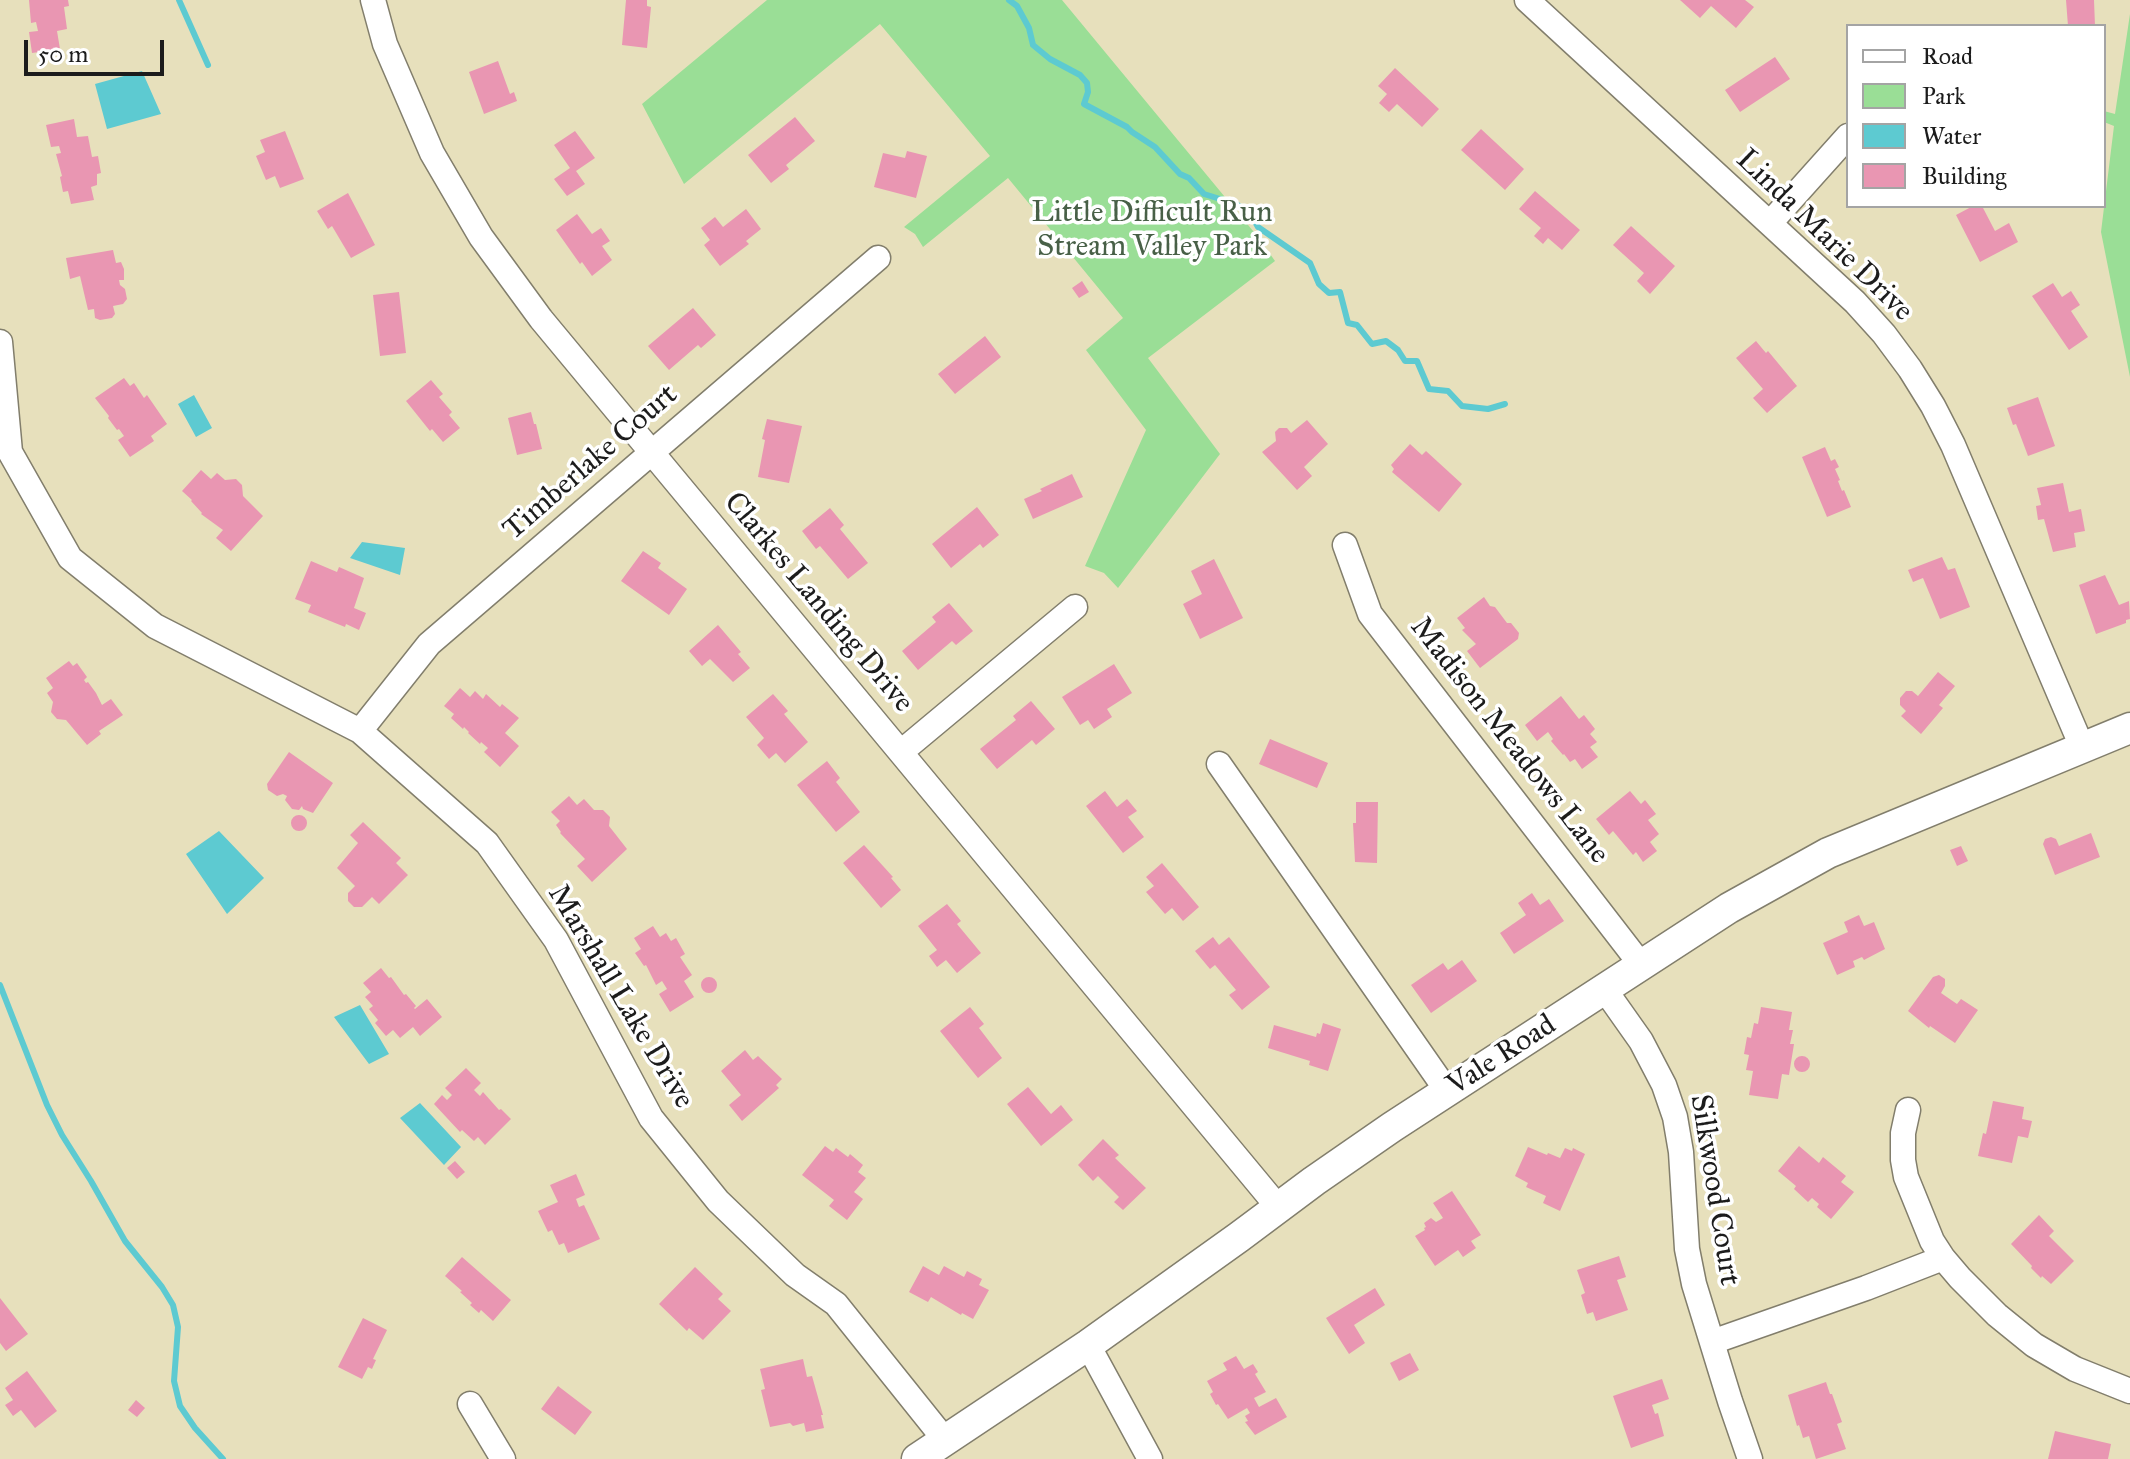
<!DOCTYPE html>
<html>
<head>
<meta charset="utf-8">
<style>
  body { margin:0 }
  #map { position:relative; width:2130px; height:1459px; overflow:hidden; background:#e7e0bc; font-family:"IM FELL Great Primer",serif }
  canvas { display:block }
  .legend { position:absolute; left:1846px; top:24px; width:260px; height:184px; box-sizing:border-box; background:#fff; border:2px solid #a4a4a4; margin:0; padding:10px 14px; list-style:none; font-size:24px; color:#1c1c1c }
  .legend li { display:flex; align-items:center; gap:16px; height:40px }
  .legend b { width:40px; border:2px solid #a4a4a4 }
  .scale { position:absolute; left:24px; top:40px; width:140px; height:36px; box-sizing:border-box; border:4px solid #1c1c1c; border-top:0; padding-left:10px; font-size:24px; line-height:28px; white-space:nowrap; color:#1c1c1c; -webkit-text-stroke:6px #fff; paint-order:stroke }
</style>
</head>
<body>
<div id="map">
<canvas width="2130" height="1459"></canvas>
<ul class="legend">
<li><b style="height:10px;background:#fff"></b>Road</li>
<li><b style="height:22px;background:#9ade96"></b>Park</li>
<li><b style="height:22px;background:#5dcad1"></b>Water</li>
<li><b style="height:22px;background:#e996b2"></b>Building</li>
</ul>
<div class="scale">50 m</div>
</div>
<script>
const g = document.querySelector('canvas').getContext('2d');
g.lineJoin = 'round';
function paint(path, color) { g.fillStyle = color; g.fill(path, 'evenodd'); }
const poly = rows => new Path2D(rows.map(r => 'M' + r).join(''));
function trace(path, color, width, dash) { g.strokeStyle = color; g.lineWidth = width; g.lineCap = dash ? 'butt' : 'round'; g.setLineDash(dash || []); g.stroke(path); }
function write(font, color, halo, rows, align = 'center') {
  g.font = font + ' "IM FELL Great Primer",serif'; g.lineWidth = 7; g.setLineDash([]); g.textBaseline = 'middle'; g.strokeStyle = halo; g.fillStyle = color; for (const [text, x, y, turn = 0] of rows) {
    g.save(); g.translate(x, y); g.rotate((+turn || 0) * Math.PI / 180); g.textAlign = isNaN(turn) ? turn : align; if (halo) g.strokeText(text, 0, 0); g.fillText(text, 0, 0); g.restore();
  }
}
paint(poly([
  [767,0,1062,0,1258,237,1275,261,1148,358,1220,454,1118,588,1104,573,1085,566,1146,430,1086,350,1123,318,1008,178,923,247,915,234,904,227,990,156,880,24,684,184,642,104],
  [2130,14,2130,377,2101,232,2114,126,2104,122,2104,111,2115,114]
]), '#9ade96');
paint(poly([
  [142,71,161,114,107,129,95,84],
  [194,395,212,428,196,437,178,404],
  [362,542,405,548,400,575,350,558],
  [219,831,264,878,227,914,186,854],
  [360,1005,389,1054,369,1064,334,1017],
  [420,1103,461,1147,444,1165,400,1118]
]), '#5dcad1');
trace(poly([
  [179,0,208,65],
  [1009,0,1017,6,1029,28,1033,45,1050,59,1080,75,1087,83,1088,92,1084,104,1127,127,1132,132,1155,147,1180,174,1189,178,1204,194,1236,204,1250,213,1258,227,1310,263,1319,284,1329,293,1340,292,1348,323,1357,325,1372,344,1386,341,1398,350,1405,361,1417,361,1429,389,1448,391,1462,406,1488,409,1505,404],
  [0,985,47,1105,62,1135,91,1181,125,1241,162,1287,173,1305,178,1327,174,1381,180,1406,195,1428,223,1459]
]), '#5dcad1', 6);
paint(poly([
  [29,0,68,0,69,6,64,7,67,29,57,31,60,49,32,53,29,32,38,31,36,22,31,23],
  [626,0,647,0,647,6,651,7,647,48,622,45],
  [1680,0,1745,0,1754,7,1736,28,1711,6,1700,18],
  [2066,0,2094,0,2095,26,2068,26],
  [1775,57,1790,79,1740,112,1725,90],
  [498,61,510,94,514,92,517,101,484,114,469,72],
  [1395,68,1439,109,1422,127,1397,104,1389,112,1379,103,1387,94,1378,86],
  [795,117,815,141,786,165,789,169,771,183,748,155],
  [74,119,77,137,88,136,92,157,98,156,101,173,97,174,97,185,91,187,94,200,71,204,68,191,63,192,60,177,62,176,56,154,61,153,59,146,51,147,46,125],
  [1481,129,1524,169,1505,190,1461,150],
  [285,131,304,179,280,188,275,176,266,180,256,156,265,152,260,140],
  [575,131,595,158,576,171,585,184,567,196,554,179,570,168,554,145],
  [907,151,927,156,916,198,874,187,883,153,905,158],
  [1535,191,1580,230,1562,250,1548,238,1543,244,1534,236,1541,228,1519,209],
  [348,193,375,245,351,258,332,226,328,229,317,211],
  [1973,206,1982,206,1995,231,2009,223,2018,242,1980,262,1956,215],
  [746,209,761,229,746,241,749,244,720,266,704,245,710,240,701,228,715,217,723,227],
  [577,214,592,234,601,228,610,241,602,246,612,260,592,276,582,262,580,264,556,230],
  [1631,226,1675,266,1650,294,1637,281,1644,273,1613,245],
  [113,250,116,263,121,262,124,269,124,280,119,280,120,285,125,289,127,299,123,304,113,306,115,314,112,318,100,320,95,318,94,309,88,310,80,276,70,279,66,258],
  [1082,281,1089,292,1079,298,1072,288],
  [2053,283,2062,297,2071,291,2080,305,2071,311,2088,337,2069,350,2032,296],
  [399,292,406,353,380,356,373,295],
  [693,308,716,335,701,348,698,345,669,370,648,346],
  [985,336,1001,357,955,394,938,374],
  [1756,341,1766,353,1768,351,1797,386,1767,413,1753,398,1763,389,1736,358],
  [124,378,130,386,134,383,144,398,147,395,167,424,151,436,154,441,130,457,118,440,124,436,119,429,117,430,108,418,109,416,95,398],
  [431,380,443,394,439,397,452,412,449,415,460,428,443,442,432,429,430,431,406,401],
  [2038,397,2055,446,2028,456,2016,424,2013,425,2007,408],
  [531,412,534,424,536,424,542,449,517,455,508,418],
  [767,419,802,426,789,483,758,477,765,440,762,439],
  [1307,420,1328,444,1304,467,1312,476,1297,490,1262,452,1276,441,1275,432,1279,428,1287,428,1291,433],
  [1410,444,1422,455,1426,451,1462,484,1439,512,1392,472,1394,469,1391,465],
  [1825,447,1831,461,1835,459,1839,467,1835,469,1840,480,1838,481,1842,491,1844,490,1851,507,1827,517,1802,457],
  [201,470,211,479,217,473,225,480,236,479,242,485,243,496,263,516,231,551,216,538,223,530,201,514,202,513,191,501,192,500,182,491],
  [1072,474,1083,497,1033,519,1024,499,1042,491,1040,489],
  [2063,483,2069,512,2081,509,2085,531,2074,533,2076,547,2053,552,2044,519,2038,520,2036,506,2041,505,2037,488],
  [977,507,999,535,983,548,980,544,951,568,932,544],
  [830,508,844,525,840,529,868,563,848,579,820,546,816,549,802,531],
  [643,551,661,563,658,568,687,589,669,615,621,581],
  [1942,557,1948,570,1955,568,1970,607,1940,619,1923,578,1913,582,1908,570],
  [1214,559,1243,618,1200,639,1183,604,1202,594,1191,571],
  [311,561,337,572,339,567,364,578,354,608,366,613,359,630,346,624,345,627,308,612,311,605,295,599],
  [2105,575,2119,605,2129,601,2130,619,2126,620,2126,623,2096,634,2079,585],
  [1484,597,1490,606,1495,607,1507,623,1511,623,1519,633,1518,639,1480,668,1467,651,1476,644,1462,630,1465,628,1457,618],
  [949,603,973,631,956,645,952,641,918,670,902,651,936,622,932,617],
  [718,625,741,652,738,654,750,668,733,682,710,659,702,666,689,651],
  [69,661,73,666,77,663,87,677,84,680,86,683,88,682,96,693,102,705,111,699,123,715,99,731,101,734,87,745,66,720,57,719,51,712,53,702,47,693,53,688,46,678],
  [1114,664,1132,693,1107,709,1112,717,1094,729,1088,720,1080,725,1062,697],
  [1938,672,1955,686,1939,705,1943,708,1921,734,1901,716,1906,711,1900,705,1900,698,1906,691,1912,691,1918,696],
  [460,688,470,697,475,691,483,699,486,694,500,707,502,704,519,718,505,733,519,746,500,767,484,752,488,748,481,742,480,744,468,733,469,732,464,727,463,729,451,718,454,714,444,706],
  [773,694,788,711,784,714,808,742,785,763,776,753,769,759,757,745,764,738,746,717],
  [1561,696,1579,719,1584,715,1595,729,1590,734,1597,742,1590,747,1598,757,1582,769,1575,759,1570,762,1564,754,1563,755,1551,741,1553,739,1548,732,1537,741,1525,725],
  [1031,701,1055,729,1036,745,1032,740,997,769,980,749,1016,720,1013,716],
  [1270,739,1328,763,1317,788,1259,764],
  [289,752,333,783,313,813,303,809,302,806,299,810,292,809,285,800,287,796,283,794,277,796,268,790,267,784],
  [827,761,840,778,836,782,860,812,836,832,797,785],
  [1105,791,1117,807,1127,799,1137,811,1128,817,1144,837,1123,853,1086,806],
  [1630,791,1641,804,1645,800,1656,814,1648,820,1659,834,1650,842,1657,851,1643,862,1636,852,1633,855,1613,831,1609,835,1596,819],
  [569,796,577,805,584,799,594,810,603,810,610,817,609,826,627,849,592,882,577,866,585,859,560,833,561,832,556,825,560,821,551,812],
  [1356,802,1378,802,1377,863,1355,862,1353,823,1356,823],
  '291 823a8 8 0 1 1 16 0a8 8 0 1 1-16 0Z',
  [363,822,401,858,396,863,408,875,379,904,372,897,362,907,354,907,348,901,348,893,355,886,337,868,358,843,350,835],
  [2091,833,2100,857,2055,875,2043,844,2045,839,2051,837,2056,839,2059,846],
  [864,845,893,877,891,878,901,890,881,908,843,863],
  [1961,846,1968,861,1957,866,1950,850],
  [1162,863,1199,907,1183,921,1172,908,1165,914,1146,892,1154,886,1146,877],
  [1532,893,1540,905,1549,899,1564,921,1514,954,1500,933,1526,915,1518,903],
  [947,904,961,921,957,924,981,953,957,973,946,960,937,967,929,956,937,950,918,926],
  [1859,915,1864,926,1874,922,1885,949,1864,960,1862,957,1853,961,1855,967,1837,975,1823,943,1848,932,1844,922],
  [653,926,660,937,666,933,671,941,676,938,685,954,680,957,692,975,684,981,694,997,670,1012,659,994,667,989,662,981,656,985,646,965,644,966,635,953,641,949,634,938],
  [1213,937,1219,945,1229,937,1270,987,1242,1010,1229,995,1236,990,1215,965,1210,969,1195,951],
  [1462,960,1477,981,1431,1013,1411,985,1443,963,1448,970],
  [381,968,389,978,391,977,404,995,406,994,416,1006,414,1008,415,1009,427,999,442,1017,420,1036,413,1027,400,1038,393,1030,386,1036,375,1023,378,1020,369,1009,373,1006,365,997,371,992,363,983],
  [1939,975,1945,979,1945,986,1941,993,1957,1004,1961,999,1978,1010,1955,1043,1930,1026,1929,1028,1908,1011,1933,977],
  '701 985a8 8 0 1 1 16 0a8 8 0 1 1-16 0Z',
  [970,1007,984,1024,979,1028,1002,1058,978,1078,940,1031],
  [1761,1007,1792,1012,1789,1030,1793,1030,1790,1044,1794,1044,1789,1075,1782,1074,1778,1099,1749,1095,1753,1071,1746,1070,1749,1055,1744,1054,1747,1037,1751,1038,1754,1023,1758,1024],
  [1323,1023,1341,1029,1328,1071,1309,1065,1310,1061,1268,1048,1274,1025,1316,1037,1317,1033,1320,1034],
  [745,1050,753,1060,758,1056,782,1079,776,1085,779,1088,742,1121,729,1105,741,1095,721,1071],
  '1794 1064a8 8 0 1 1 16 0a8 8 0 1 1-16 0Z',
  [466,1068,481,1083,474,1090,480,1096,483,1092,499,1110,501,1109,511,1119,485,1145,478,1137,474,1141,462,1130,460,1132,434,1104,442,1095,447,1100,452,1095,445,1088],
  [1028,1087,1051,1114,1061,1105,1073,1120,1041,1146,1007,1104],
  [1993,1101,2024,1107,2022,1119,2032,1121,2028,1138,2018,1136,2012,1163,1978,1156,1983,1133,1986,1134],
  [1103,1139,1119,1155,1115,1158,1146,1188,1123,1210,1114,1202,1119,1197,1098,1176,1093,1181,1078,1165],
  [825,1146,833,1152,836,1148,848,1157,850,1154,863,1165,858,1172,866,1178,854,1192,863,1199,847,1220,829,1206,834,1200,802,1175],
  [1799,1146,1819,1163,1823,1157,1846,1176,1841,1182,1854,1192,1831,1219,1817,1207,1819,1204,1812,1198,1808,1202,1794,1189,1796,1186,1778,1171],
  [1528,1147,1547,1155,1548,1153,1560,1158,1565,1148,1572,1151,1573,1148,1585,1154,1560,1211,1543,1203,1546,1196,1526,1187,1528,1183,1515,1176],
  [455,1161,465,1172,457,1179,447,1168],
  [576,1174,585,1195,576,1199,579,1207,584,1205,600,1239,568,1253,564,1243,559,1245,552,1230,548,1232,538,1211,558,1202,550,1185],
  [1452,1191,1481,1235,1471,1241,1476,1248,1463,1257,1458,1250,1435,1266,1415,1236,1425,1230,1424,1228,1426,1227,1424,1223,1431,1218,1436,1222,1443,1218,1433,1203],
  [2039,1215,2054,1231,2049,1236,2074,1261,2051,1284,2042,1276,2041,1278,2031,1268,2032,1266,2011,1244],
  [1619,1256,1626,1277,1617,1280,1628,1310,1596,1321,1593,1312,1587,1314,1581,1295,1585,1293,1577,1270],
  [462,1257,511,1300,493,1321,481,1310,479,1313,470,1305,472,1303,460,1292,462,1291,445,1276],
  [923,1266,939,1275,944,1266,964,1277,967,1271,982,1279,979,1285,989,1290,973,1319,962,1313,961,1315,931,1297,928,1302,909,1292],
  [695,1267,723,1294,718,1299,731,1311,703,1340,689,1328,687,1331,659,1304],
  [1375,1288,1385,1305,1354,1325,1365,1343,1349,1354,1326,1318],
  [0,1298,28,1334,6,1351,0,1343],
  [363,1318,387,1330,373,1359,376,1360,372,1369,368,1367,362,1379,338,1367],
  [1410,1353,1419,1370,1399,1381,1390,1363],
  [1236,1356,1244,1369,1253,1364,1258,1372,1255,1374,1266,1392,1254,1398,1259,1407,1276,1398,1287,1417,1255,1435,1245,1422,1248,1421,1245,1416,1250,1413,1247,1408,1228,1419,1218,1404,1216,1405,1210,1394,1213,1392,1207,1381,1227,1370,1223,1363],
  [803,1359,807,1377,812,1376,823,1415,821,1415,824,1428,806,1432,804,1423,793,1426,790,1423,770,1427,761,1390,765,1389,760,1369],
  [27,1371,57,1411,35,1428,21,1410,13,1416,5,1405,13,1400,5,1388],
  [1662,1379,1669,1399,1652,1405,1655,1414,1658,1413,1664,1436,1631,1448,1613,1396],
  [1826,1382,1830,1394,1832,1394,1842,1422,1837,1424,1846,1449,1816,1459,1809,1436,1803,1438,1799,1425,1797,1426,1788,1395],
  [558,1386,592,1412,575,1435,541,1409],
  [136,1400,145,1408,137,1417,128,1410],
  [2055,1431,2111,1444,2108,1459,2048,1459]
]), '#e996b2');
const minor = poly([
  [373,0,385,44,432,153,481,237,541,319,1278,1207],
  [1527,0,1855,302,1884,334,1910,369,1933,406,1953,445,2082,747],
  [1770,223,1848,136],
  [0,342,10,452,70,558,155,626,360,731,487,843,556,940,651,1118,718,1201,795,1275,836,1304,945,1440],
  [1345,545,1370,614,1642,966],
  [360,731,429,644,878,258],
  [901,752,1075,607],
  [1219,764,1447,1091],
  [1605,990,1641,1041,1664,1085,1675,1117,1681,1152,1687,1249,1694,1284,1730,1401,1750,1459],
  [1908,1110,1903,1133,1903,1160,1906,1177,1932,1241,1943,1258,1960,1278,1997,1315,2034,1345,2075,1369,2130,1391],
  [1712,1342,1866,1288,1943,1258],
  [1088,1345,1150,1459],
  [470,1404,503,1459]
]);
const major = poly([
  [917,1459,1088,1345,1239,1237,1314,1181,1392,1127,1729,908,1828,853,2130,728]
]);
trace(minor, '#827e6c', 27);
trace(major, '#827e6c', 33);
trace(minor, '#fff', 24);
trace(major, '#fff', 30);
write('30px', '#486047', '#fff', [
  ["Little Difficult Run",1152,214],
  ["Stream Valley Park",1152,248]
]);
write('30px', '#1c1c1c', '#fff', [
  ["Linda Marie Drive",1824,236,44],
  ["Timberlake Court",591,463,-41],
  ["Clarkes Landing Drive",818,603,50],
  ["Madison Meadows Lane",1509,741,52],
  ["Marshall Lake Drive",620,997,59],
  ["Vale Road",1502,1056,-33],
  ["Silkwood Court",1714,1190,81]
]);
</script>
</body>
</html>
